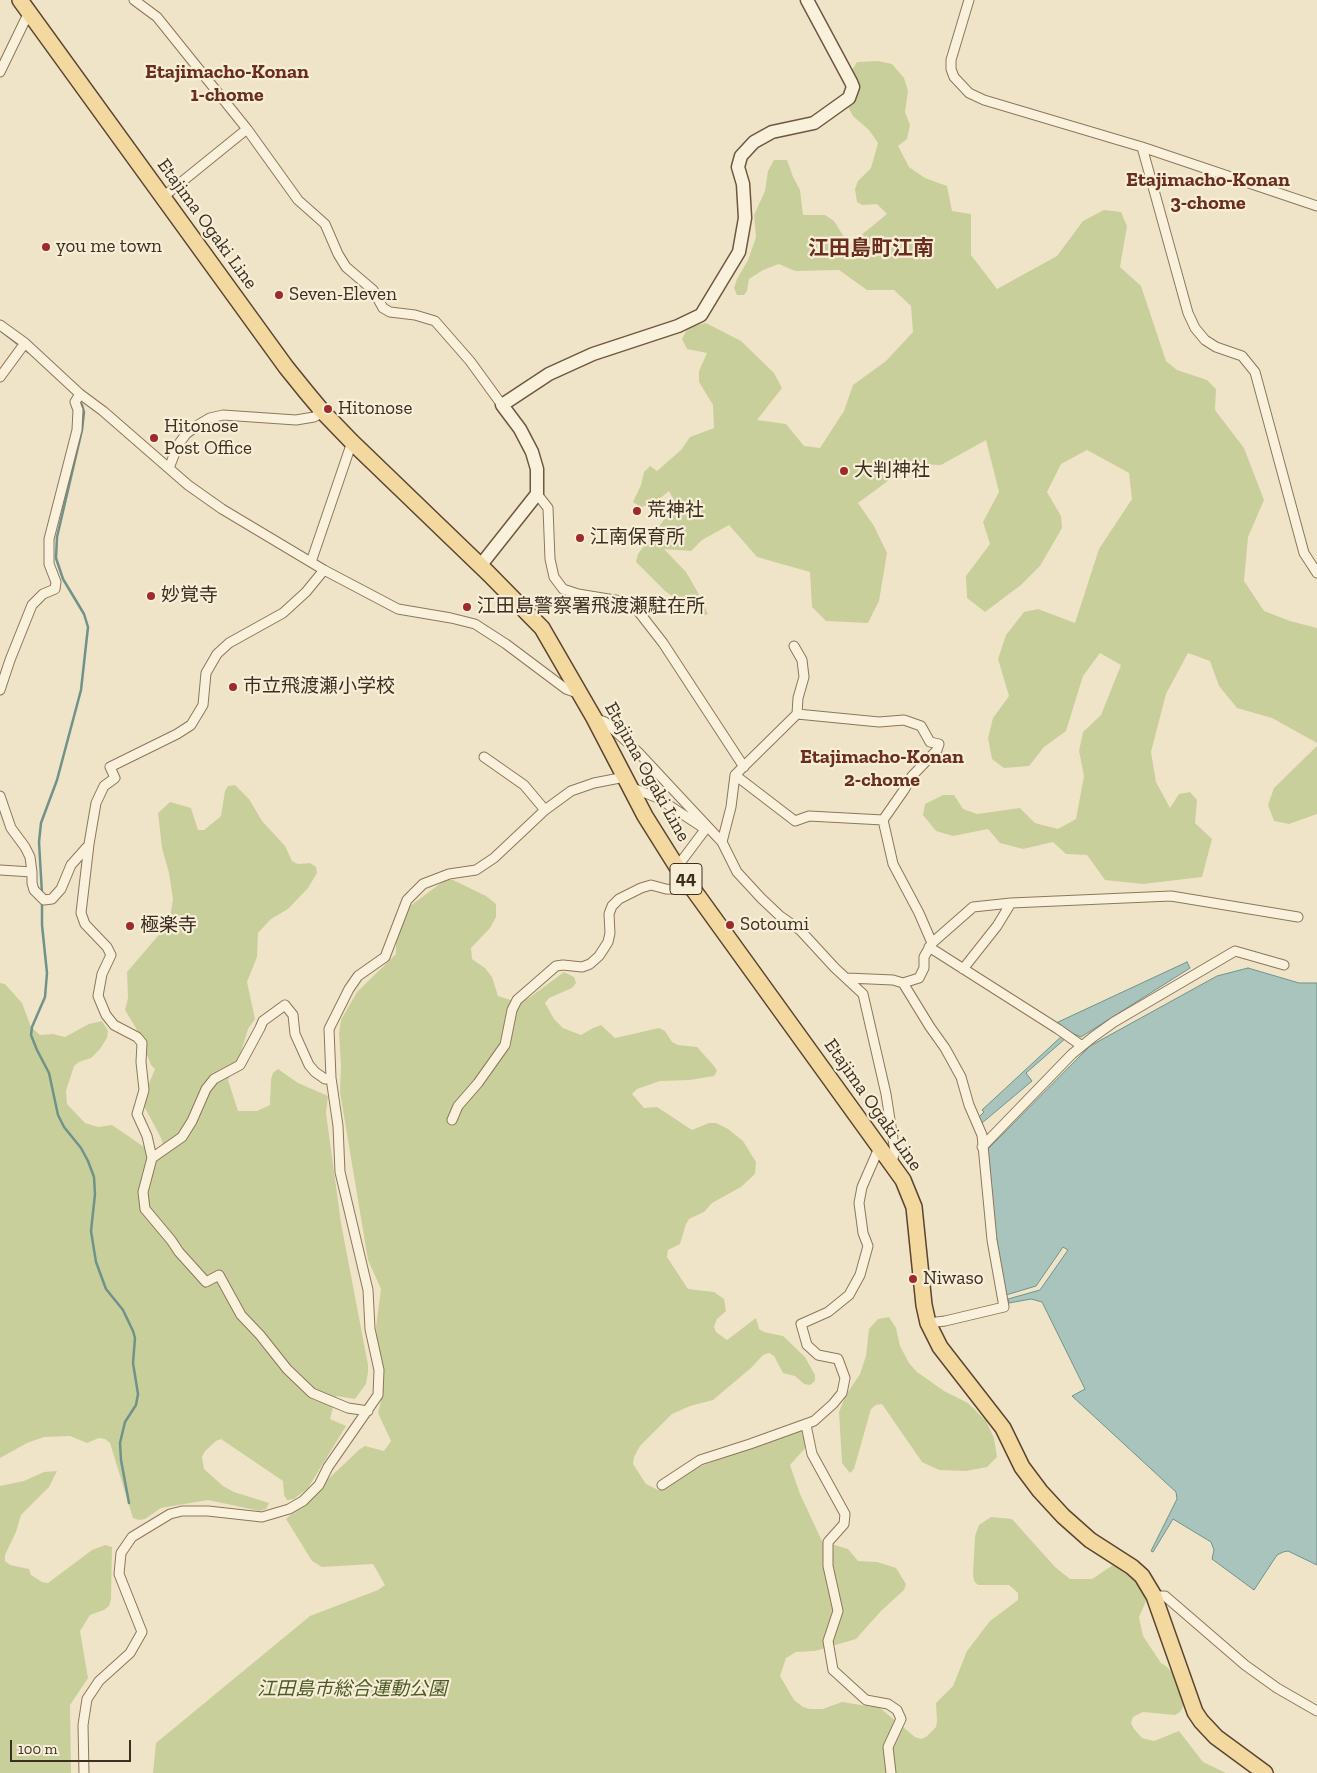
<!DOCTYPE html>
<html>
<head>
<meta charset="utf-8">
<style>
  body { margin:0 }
  #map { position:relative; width:1317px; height:1773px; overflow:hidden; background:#f0e4c8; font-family:"Zilla Slab",serif }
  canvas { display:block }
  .scale { position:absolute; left:10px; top:1740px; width:121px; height:22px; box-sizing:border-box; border:2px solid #3d2e20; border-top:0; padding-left:6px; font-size:15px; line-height:18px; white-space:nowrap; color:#3d2e20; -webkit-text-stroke:4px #f7eed8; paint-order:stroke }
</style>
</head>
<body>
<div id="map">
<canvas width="1317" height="1773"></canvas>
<div class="scale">100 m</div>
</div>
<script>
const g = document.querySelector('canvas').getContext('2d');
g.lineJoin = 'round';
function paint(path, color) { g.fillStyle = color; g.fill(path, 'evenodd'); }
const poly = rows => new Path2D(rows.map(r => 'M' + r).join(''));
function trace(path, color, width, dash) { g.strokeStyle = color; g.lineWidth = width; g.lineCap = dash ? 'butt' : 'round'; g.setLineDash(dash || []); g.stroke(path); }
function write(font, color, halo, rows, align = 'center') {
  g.font = font + ' "Zilla Slab","Noto Sans JP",serif'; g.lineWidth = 4.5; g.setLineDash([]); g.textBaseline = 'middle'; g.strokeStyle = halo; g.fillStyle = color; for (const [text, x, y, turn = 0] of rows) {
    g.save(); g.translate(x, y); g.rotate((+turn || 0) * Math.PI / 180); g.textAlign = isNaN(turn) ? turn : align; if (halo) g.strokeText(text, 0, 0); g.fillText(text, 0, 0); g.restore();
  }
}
paint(poly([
  [878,61,892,64,904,78,908,91,905,112,910,125,907,139,898,146,909,167,925,178,947,186,952,211,971,214,971,255,997,289,1057,256,1083,221,1104,210,1121,212,1127,226,1120,267,1141,286,1166,361,1177,370,1207,380,1216,389,1215,410,1244,448,1264,500,1248,537,1244,581,1264,611,1290,621,1317,628,1317,743,1272,718,1237,708,1219,686,1210,661,1188,653,1166,694,1151,752,1156,782,1170,808,1179,794,1190,792,1197,800,1195,823,1212,839,1202,877,1143,884,1105,880,1087,855,1066,854,1053,842,1023,849,1000,843,988,829,953,836,936,831,923,815,925,804,943,795,954,795,963,809,977,814,1020,808,1035,823,1058,829,1076,819,1084,776,1079,751,1083,732,1101,715,1121,665,1100,653,1083,676,1066,731,1044,747,1029,766,1004,768,992,759,988,738,993,718,1009,696,998,659,1006,635,1024,612,1038,609,1075,623,1099,549,1132,499,1129,473,1087,450,1061,464,1047,492,1061,516,1062,528,1040,566,1021,585,985,612,967,598,966,576,990,544,983,522,999,492,986,440,941,465,911,464,858,503,874,526,887,553,879,601,868,623,826,621,812,607,810,572,757,557,729,525,702,540,691,551,664,549,686,572,697,591,708,614,701,616,665,591,636,562,638,554,676,504,669,491,653,504,641,507,633,502,641,485,644,472,650,466,657,471,681,450,690,437,714,428,713,405,699,382,699,371,707,353,687,349,682,339,686,331,694,326,706,323,741,341,774,373,782,388,757,420,786,424,804,446,820,448,844,411,853,385,886,361,913,332,911,306,894,290,867,290,839,270,795,271,779,264,763,270,749,279,747,291,744,295,737,295,734,288,737,279,748,260,756,237,754,215,765,191,768,171,774,160,787,160,793,177,800,190,803,215,825,215,834,221,849,245,887,214,877,204,862,205,857,202,855,189,858,181,871,168,878,143,869,130,853,116,848,107,853,99,856,83,852,70,857,62],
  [1317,746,1317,814,1289,824,1274,821,1268,805,1274,788],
  [235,785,249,799,262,821,285,846,292,861,298,864,310,863,316,867,317,873,308,888,288,909,271,919,258,933,257,957,247,982,255,1019,248,1029,240,1055,228,1080,238,1111,257,1111,270,1105,271,1079,273,1073,278,1069,298,1083,328,1096,326,1113,341,1223,368,1365,368,1372,366,1384,355,1399,336,1396,330,1419,346,1426,308,1488,294,1499,287,1500,284,1495,283,1481,221,1439,216,1441,205,1451,202,1457,204,1469,223,1486,234,1492,269,1503,266,1509,260,1511,208,1500,161,1508,145,1519,139,1520,133,1518,110,1443,105,1439,99,1438,87,1443,70,1436,44,1437,27,1443,0,1458,0,983,5,984,22,1003,31,1027,40,1035,53,1034,65,1037,89,1024,102,1021,108,1031,107,1038,100,1049,91,1058,79,1062,74,1066,66,1091,67,1104,85,1123,98,1127,112,1125,153,1153,165,1151,161,1138,144,1106,145,1093,155,1069,151,1065,136,1028,125,1010,128,998,127,972,163,930,171,912,173,899,169,873,162,848,158,813,170,802,191,808,198,830,204,830,221,816,225,791,228,786],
  [447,880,453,880,486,896,496,904,496,917,490,928,471,948,472,959,485,968,492,977,498,996,517,1002,529,998,564,972,574,977,576,983,572,988,549,998,545,1003,554,1019,563,1028,581,1035,593,1028,601,1025,615,1038,659,1028,665,1031,672,1042,678,1045,697,1047,714,1066,717,1071,714,1076,690,1080,660,1081,637,1089,632,1094,644,1108,657,1107,692,1130,709,1123,716,1123,728,1129,743,1141,756,1162,755,1174,741,1187,712,1203,704,1212,689,1219,686,1224,680,1244,668,1250,667,1257,688,1289,714,1292,724,1299,726,1311,717,1319,714,1327,716,1332,727,1340,756,1318,759,1329,764,1332,783,1336,805,1357,815,1375,815,1381,810,1385,804,1384,795,1376,783,1373,774,1356,769,1353,763,1355,751,1368,713,1400,690,1406,672,1414,640,1446,634,1457,633,1464,646,1484,658,1490,669,1486,698,1467,800,1430,808,1445,790,1465,800,1494,822,1541,848,1549,858,1561,877,1562,896,1568,906,1584,904,1590,881,1611,856,1639,815,1651,796,1652,786,1658,780,1676,794,1700,803,1707,810,1709,823,1709,842,1702,880,1708,915,1737,921,1739,926,1737,936,1727,937,1722,936,1703,953,1686,967,1651,990,1621,1018,1600,1018,1593,1009,1585,978,1585,974,1581,973,1575,975,1536,979,1525,991,1517,1012,1519,1055,1567,1070,1579,1092,1579,1113,1565,1139,1583,1145,1594,1146,1601,1139,1617,1143,1636,1161,1663,1167,1667,1175,1676,1183,1700,1183,1707,1180,1712,1175,1715,1143,1712,1133,1717,1131,1723,1134,1729,1142,1738,1154,1741,1179,1731,1203,1762,1226,1773,153,1773,156,1743,310,1616,378,1590,385,1585,373,1564,322,1567,312,1561,286,1519,360,1449,365,1446,384,1451,391,1441,378,1413,381,1401,376,1327,381,1289,368,1260,340,1092,341,1066,339,1033,341,1020,357,992,396,954,396,934,410,906,441,883],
  [889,1317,896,1328,900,1346,909,1363,917,1372,944,1391,968,1403,986,1421,994,1438,997,1457,987,1467,966,1471,939,1470,922,1462,882,1404,876,1405,871,1409,854,1469,850,1473,842,1463,839,1412,846,1395,860,1374,866,1356,869,1329,878,1319],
  [57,1471,49,1487,21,1515,16,1532,5,1555,5,1561,10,1565,29,1569,31,1575,42,1582,48,1583,92,1550,105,1545,112,1547,111,1599,109,1606,104,1610,90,1615,80,1631,88,1678,70,1705,71,1773,0,1773,0,1486,24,1481,44,1472]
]), '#c9cf9b');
const water = poly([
  [1187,962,1190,968,1081,1037,1060,1028,1056,1023,1187,962],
  [1248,968,1299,983,1317,983,1317,1565,1288,1551,1283,1552,1277,1555,1254,1590,1212,1559,1214,1550,1211,1542,1173,1519,1153,1552,1151,1551,1177,1499,1176,1492,1072,1396,1085,1389,1042,1302,1031,1299,1009,1303,1008,1299,1040,1290,1068,1250,1063,1247,1036,1286,1006,1295,996,1238,988,1149,1090,1046,1217,976,1248,968],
  [1063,1035,1066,1038,1026,1073,1032,1081,982,1123,978,1118,984,1112,982,1110,1063,1035]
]);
paint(water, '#a9c4bc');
trace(water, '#6f938a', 1);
trace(poly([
  [0,330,28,352],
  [42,894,39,842,41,823,57,780,81,690,88,627,84,614,63,579,56,558,57,537,82,430,84,412,82,405,79,401],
  [42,902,42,925,47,973,45,997,32,1027,31,1035,37,1050,49,1073,58,1115,64,1127,81,1148,88,1161,94,1177,95,1194,91,1231,96,1262,106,1289,123,1310,133,1331,135,1338,133,1363,138,1394,136,1405,125,1422,120,1443,121,1460,129,1503]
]), '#6f938a', 2.5);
const street = poly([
  [134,0,157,17,247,129,298,200,325,224,338,254,346,267,373,290,383,308,390,312,415,315,435,321,470,361,502,405],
  [969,0,951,60,951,69,954,77,969,93,984,100,1142,147,1317,206],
  [0,72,29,12],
  [1142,147,1188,313,1195,328,1205,340,1216,347,1242,356,1255,372,1304,553,1317,573],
  [163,197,247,129],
  [0,325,25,343,80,394,103,411,188,485,222,509,324,570,398,609,451,618,475,624,506,644,566,689,580,694],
  [0,377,25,343],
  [169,468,178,445,186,434,198,425,210,418,223,415,296,420,314,417,323,412],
  [537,494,548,508,550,559,554,577,563,589,578,594,627,602,635,607,663,643,744,767],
  [311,562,352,442],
  [324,570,306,592,283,613,229,643,217,654,206,673,203,705,191,725,177,734,110,767,115,778,104,786,96,803,89,844,81,913,85,924,107,947,111,955,102,974,98,996,106,1015,114,1025,137,1037,142,1043,141,1062,144,1090,137,1114,147,1136,152,1158,143,1192,145,1209,171,1240,179,1252,206,1282,219,1275,241,1315,260,1335,287,1369,312,1393,348,1408,368,1411],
  [794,646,802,660,804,677,798,698,797,714],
  [0,690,10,660,32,605,43,594,55,589,56,582,49,564,49,539,77,430,78,410,75,402,80,394],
  [594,718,605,722,638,752,722,842,737,872,761,898,780,916,800,930,835,968,863,994,886,1094,895,1152,891,1164],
  [484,757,524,785,545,810],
  [735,775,795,821,809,816,883,820],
  [630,787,658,798,705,829],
  [0,796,11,828,25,847,30,857,32,872,32,883,34,890,44,900,52,899,61,889,71,865,87,847],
  [722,842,731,807,735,775,797,714,879,722,904,720,921,726,930,742,939,744,937,750,912,776,904,790,883,820,893,864,919,913,932,943],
  [677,867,707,827],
  [0,870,32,872],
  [929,947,1058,1029,1082,1046],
  [963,969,997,926,1011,903],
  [847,978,893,980,903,983],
  [452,1120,458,1106,478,1083,505,1045,512,1010,517,1000,556,966,563,965,582,967,590,964,599,956,608,942,610,933,609,914,612,906,619,899,641,888,651,885,666,889,694,890],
  [982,1147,1072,1054,1093,1037,1114,1022,1235,951,1284,965],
  [152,1158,182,1137,192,1121,206,1089,214,1079,240,1065,260,1028,263,1021,285,1005,293,1015,295,1034,309,1065,315,1072,325,1079,331,1078],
  [928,1323,945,1321,1004,1307,992,1240,982,1135,969,1105,961,1077,945,1048,930,1027,903,983,919,978,924,968,924,957,932,943,973,907,1011,903,1171,896,1298,917],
  [806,1425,812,1454,845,1514,844,1524,828,1542,828,1566,838,1611,828,1641,833,1670,866,1700,888,1704,897,1710,901,1719,888,1747,891,1773],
  [662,1485,700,1460,750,1444,814,1421,833,1404,842,1393,845,1378,838,1359,818,1355,807,1345,801,1324,828,1312,849,1295,860,1275,868,1246,863,1233,859,1203,862,1187,879,1148],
  [1154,1596,1165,1596,1245,1665,1277,1688,1317,1711],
  [84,1773,83,1725,87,1699,99,1681,130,1653,142,1632,119,1574,121,1553,132,1537,170,1514,182,1511,208,1511,262,1517,289,1509,303,1501,319,1485,328,1467,378,1395,379,1370,370,1329,368,1290,340,1172,338,1126,331,1078,329,1029,349,989,358,976,385,957,407,900,423,884,449,874,476,870,494,858,545,810,571,791,594,783,625,777]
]);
const secondary = poly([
  [480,566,537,494,537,469,532,452,520,429,502,405,549,374,593,354,678,326,701,315,739,252,745,218,743,184,738,167,741,156,754,142,772,132,814,123,849,98,853,87,851,82,807,0]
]);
const primary = poly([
  [20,0,286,367,307,393,323,412,352,442,488,573,542,628,594,718,645,816,677,867,903,1180,914,1207,924,1305,928,1323,940,1347,1003,1428,1022,1467,1040,1491,1063,1516,1090,1540,1132,1567,1142,1576,1154,1596,1195,1712,1201,1721,1216,1737,1265,1773]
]);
trace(street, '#8d765c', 11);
trace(secondary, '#6f573f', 15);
trace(primary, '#5b4430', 18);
trace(street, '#faf1dc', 9);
trace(secondary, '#faf1dc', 12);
trace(primary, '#f3d9a0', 15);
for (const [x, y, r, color] of [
  [46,247,5,"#9e2a2b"],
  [279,295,5,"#9e2a2b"],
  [328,409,5,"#9e2a2b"],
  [154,438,5,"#9e2a2b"],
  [844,471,5,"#9e2a2b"],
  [637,511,5,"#9e2a2b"],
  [580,538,5,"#9e2a2b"],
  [151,596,5,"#9e2a2b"],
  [467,607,5,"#9e2a2b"],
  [233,687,5,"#9e2a2b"],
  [730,925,5,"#9e2a2b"],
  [130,926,5,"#9e2a2b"],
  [913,1279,5,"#9e2a2b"]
]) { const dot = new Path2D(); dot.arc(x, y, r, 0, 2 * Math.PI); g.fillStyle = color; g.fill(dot); trace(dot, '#f7eed8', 2); }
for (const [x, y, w] of [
  [686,879,32]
]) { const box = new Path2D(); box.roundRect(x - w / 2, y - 15.5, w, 31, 4); g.fillStyle = '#f7eed8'; g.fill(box); trace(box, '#3d2e20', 1); }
write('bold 18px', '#3d2e20', null, [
  ["44",686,879]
]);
write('19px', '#3d2e20', '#f7eed8', [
  ["Etajima Ogaki Line",207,224,54],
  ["Etajima Ogaki Line",647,772,61],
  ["Etajima Ogaki Line",873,1105,55]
]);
write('19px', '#3d2e20', '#f7eed8', [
  ["you me town",56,247],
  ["Seven-Eleven",289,295],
  ["Hitonose",338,409],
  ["Hitonose",164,427],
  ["Post Office",164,449],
  ["大判神社",854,471],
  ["荒神社",647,511],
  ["江南保育所",590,538],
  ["妙覚寺",161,596],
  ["江田島警察署飛渡瀬駐在所",477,607],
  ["市立飛渡瀬小学校",243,687],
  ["Sotoumi",740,925],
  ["極楽寺",140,926],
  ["Niwaso",923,1279]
], 'left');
write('italic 19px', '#4d5a26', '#f7eed8', [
  ["江田島市総合運動公園",352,1690]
]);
write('bold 20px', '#6b2e1e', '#f7eed8', [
  ["Etajimacho-Konan",227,72],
  ["1-chome",227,95],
  ["Etajimacho-Konan",1208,180],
  ["3-chome",1208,203],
  ["Etajimacho-Konan",882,757],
  ["2-chome",882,780]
]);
write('bold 21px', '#6b2e1e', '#f7eed8', [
  ["江田島町江南",871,249]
]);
</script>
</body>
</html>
